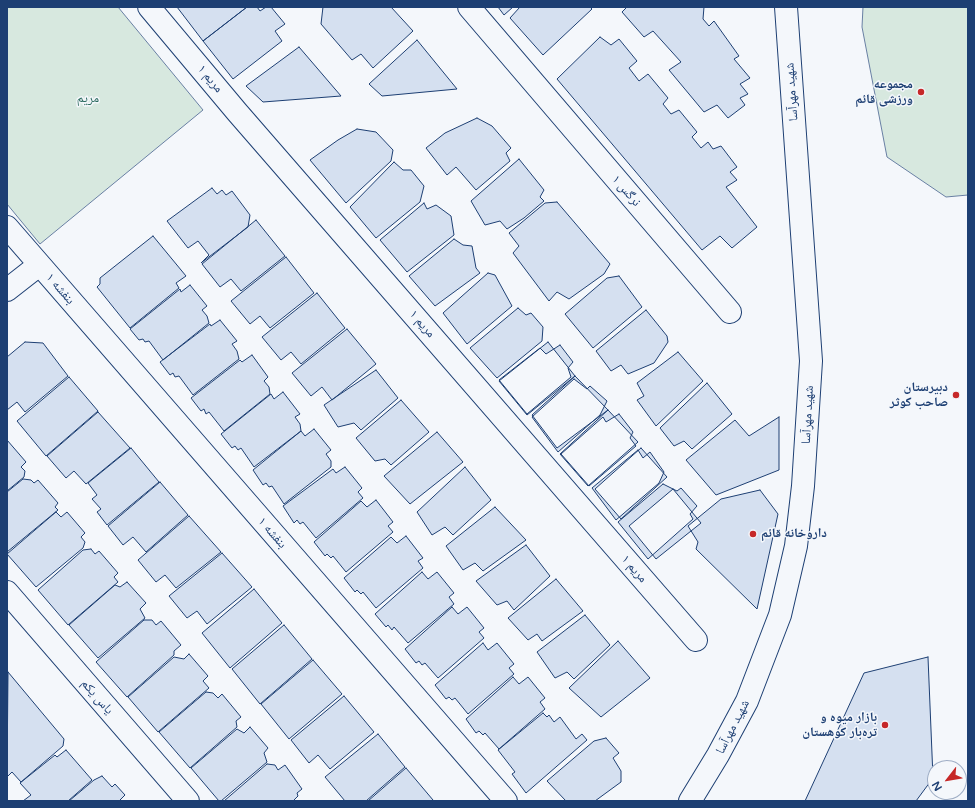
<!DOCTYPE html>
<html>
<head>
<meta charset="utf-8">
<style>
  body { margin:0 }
  #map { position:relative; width:975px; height:808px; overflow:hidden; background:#f4f7fb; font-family:"Varela Round",sans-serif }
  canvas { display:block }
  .frame { position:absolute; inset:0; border:8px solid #1d3f73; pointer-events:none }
  .north { position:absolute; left:927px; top:760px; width:40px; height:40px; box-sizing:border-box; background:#f4f7fb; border:1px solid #9eadc5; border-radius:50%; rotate:239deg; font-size:11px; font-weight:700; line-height:16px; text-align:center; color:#1d3f73 }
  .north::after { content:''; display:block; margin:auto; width:14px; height:18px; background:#c62828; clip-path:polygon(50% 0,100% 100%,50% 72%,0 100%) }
</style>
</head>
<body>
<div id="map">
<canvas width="975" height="808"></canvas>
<div class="frame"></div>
<div class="north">N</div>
</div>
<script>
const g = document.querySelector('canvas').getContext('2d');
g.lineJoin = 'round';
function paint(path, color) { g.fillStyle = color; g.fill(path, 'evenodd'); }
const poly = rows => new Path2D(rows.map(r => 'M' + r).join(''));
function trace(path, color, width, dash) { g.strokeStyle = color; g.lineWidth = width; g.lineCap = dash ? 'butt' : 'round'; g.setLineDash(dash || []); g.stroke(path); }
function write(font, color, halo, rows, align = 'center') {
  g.font = font + ' "Varela Round","Noto Naskh Arabic",sans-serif'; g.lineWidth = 3; g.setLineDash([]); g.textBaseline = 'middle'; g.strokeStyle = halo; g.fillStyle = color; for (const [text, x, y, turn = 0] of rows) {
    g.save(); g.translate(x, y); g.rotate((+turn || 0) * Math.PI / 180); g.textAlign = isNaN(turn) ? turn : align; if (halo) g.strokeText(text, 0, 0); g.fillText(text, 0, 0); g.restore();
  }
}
const green = poly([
  [7,7,118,7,203,110,40,244,7,204,7,7],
  [863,7,968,7,968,195,946,197,887,157,862,27,863,7]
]);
paint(green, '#d7e8df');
trace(green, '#687fa3', 1);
const building = poly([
  [177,7,247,7,203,41,177,7],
  [247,7,257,7,260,11,266,7,271,7,285,24,275,31,282,41,233,79,203,41,247,7],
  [323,7,391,7,413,31,373,68,361,54,352,60,321,24,323,7],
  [498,7,513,7,504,15,498,7],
  [520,7,590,7,592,9,543,55,510,18,520,7],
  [627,7,704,7,703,19,709,26,714,21,739,56,734,59,750,78,740,84,748,94,740,98,745,105,728,118,717,105,704,112,669,70,681,62,653,31,644,37,622,12,627,7],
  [600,37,611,45,619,39,637,61,629,68,639,81,648,74,668,98,663,104,671,114,679,110,697,132,692,137,701,148,708,142,713,149,721,146,737,167,730,172,737,180,726,187,757,227,732,248,720,236,702,250,557,79,600,37],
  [417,40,457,89,382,96,369,84,417,40],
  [299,47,341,96,263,102,246,86,299,47],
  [477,118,492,126,511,148,506,153,510,161,476,190,456,167,447,175,426,148,445,133,477,118],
  [357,129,376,132,393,150,391,161,346,203,310,160,338,140,357,129],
  [519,159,544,190,540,197,544,201,524,218,507,229,500,221,485,225,471,201,519,159],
  [394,162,403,170,411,170,424,186,420,202,376,238,350,207,394,162],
  [212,188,217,194,222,190,226,195,232,191,250,215,248,227,201,263,209,255,198,241,188,248,167,221,212,188],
  [557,202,610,264,604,274,569,299,557,292,549,301,513,253,519,246,509,233,545,203,557,202],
  [424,203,427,209,436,205,451,216,454,235,407,272,380,240,424,203],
  [256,220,285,256,241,291,231,279,220,287,202,264,256,220],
  [153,236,186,276,176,283,179,288,130,328,97,287,100,284,100,278,153,236],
  [454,239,463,245,472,246,476,268,480,273,435,306,409,276,454,239],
  [286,257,314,293,270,328,260,316,250,324,231,301,286,257],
  [488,273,495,275,512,306,467,344,443,313,488,273],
  [619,276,642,307,593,348,565,314,607,278,619,276],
  [190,285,207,306,202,310,207,316,209,323,163,360,149,341,145,342,143,339,139,340,130,329,180,289,181,292,190,285],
  [317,293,345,328,301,364,291,352,281,360,262,337,317,293],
  [518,308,526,315,531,313,543,327,542,341,497,378,470,348,518,308],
  [646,310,667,336,668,342,654,363,628,374,621,365,611,371,596,351,646,310],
  [220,320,237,341,232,344,237,351,239,359,193,395,179,376,175,377,173,373,170,375,160,362,210,324,211,326,220,320],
  [347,329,376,364,332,400,322,387,311,396,292,373,347,329],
  [25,342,43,343,68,376,25,412,17,402,7,410,7,357,25,342],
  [548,342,575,376,527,415,499,381,548,342],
  [560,345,573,362,568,368,571,377,527,414,499,380,540,348,546,354,560,345],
  [678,352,703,381,656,426,637,400,644,396,637,383,678,352],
  [252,355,268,377,264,381,269,387,270,394,224,431,209,412,206,414,204,409,201,411,191,398,240,360,242,362,252,355],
  [376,370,398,398,361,430,354,423,338,427,324,405,376,370],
  [575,376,608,410,557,448,532,415,575,376],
  [69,377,98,411,46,456,17,421,69,377],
  [574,379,587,389,590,386,607,401,600,415,558,452,532,417,574,379],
  [707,383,732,414,692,449,684,441,674,446,660,428,707,383],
  [283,392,300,414,295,417,300,424,301,431,254,467,241,448,238,450,235,446,232,448,221,434,271,394,274,399,283,392],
  [401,400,429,432,391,465,385,459,375,461,356,438,401,400],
  [608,410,638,442,588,486,560,454,608,410],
  [98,412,130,448,86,484,74,471,66,478,47,456,98,412],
  [619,414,633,432,630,438,636,446,589,486,561,454,603,417,606,422,619,414],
  [779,417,779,470,716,495,686,460,735,420,749,436,779,417],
  [314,429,331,450,326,454,331,461,331,467,284,504,272,486,269,487,266,483,263,485,253,470,301,431,305,436,314,429],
  [437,432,463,462,410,504,384,476,437,432],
  [7,440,26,462,21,467,25,471,24,477,7,491,7,440],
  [131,448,159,482,107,525,97,512,101,509,92,499,97,495,88,483,131,448],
  [641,448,667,477,621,519,595,489,641,448],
  [638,450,643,458,650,452,664,472,659,483,616,520,592,488,638,450],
  [345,467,362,488,358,492,363,498,316,538,303,522,300,524,297,520,294,523,283,506,333,469,336,473,345,467],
  [465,467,491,500,453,535,445,527,432,535,417,512,465,467],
  [23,479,31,480,34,483,38,480,58,503,55,507,58,510,7,552,7,492,23,479],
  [160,482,188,515,146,552,133,537,123,545,108,526,160,482],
  [663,484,677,491,681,488,697,506,690,514,693,519,648,559,618,522,663,484],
  [673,489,701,523,656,559,629,526,673,489],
  [760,490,778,514,757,609,696,549,698,542,688,526,721,499,760,490],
  [376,500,393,522,388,526,393,532,346,572,333,556,331,558,327,554,325,556,314,542,361,501,367,507,376,500],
  [495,507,526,540,483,571,475,563,463,570,446,546,495,507],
  [56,512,61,517,67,512,85,533,81,537,85,542,83,548,36,587,7,554,56,512],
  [189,516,221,552,176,588,165,575,156,582,138,560,189,516],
  [406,536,423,558,418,561,423,568,376,608,363,592,361,594,357,590,355,592,344,578,391,537,397,543,406,536],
  [526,545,550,576,514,610,507,601,497,605,476,581,526,545],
  [91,549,95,554,99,551,118,573,114,577,118,582,68,625,38,590,83,550,91,549],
  [222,553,252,587,207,624,197,611,187,618,169,596,222,553],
  [422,572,428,579,437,572,454,593,449,597,454,604,408,643,394,627,392,630,388,625,386,627,375,614,422,572],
  [556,579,583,611,542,641,537,634,528,640,508,618,556,579],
  [127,582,146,603,140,609,145,618,98,658,69,625,115,585,120,587,127,582],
  [254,589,282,623,230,668,202,633,254,589],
  [452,607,458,614,467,607,484,628,479,632,484,638,438,678,425,663,422,665,419,661,416,663,405,649,452,607],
  [585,615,610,645,574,679,567,672,555,678,537,652,585,615],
  [144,620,152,620,156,625,161,621,181,645,174,651,174,655,127,697,96,662,144,620],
  [284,625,312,659,260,704,232,669,284,625],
  [618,641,650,678,601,717,569,688,618,641],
  [483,643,488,650,497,643,514,664,509,668,514,674,468,714,455,698,452,700,449,697,446,699,435,685,483,643],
  [189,654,208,676,203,681,209,688,158,732,128,697,174,657,184,659,189,654],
  [928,657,933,778,916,801,805,801,864,673,928,657],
  [313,660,342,694,289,739,261,704,313,660],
  [8,672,64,739,63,746,21,782,12,772,7,777,8,672],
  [513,677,519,684,528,677,545,698,540,702,545,709,499,749,485,733,483,735,479,731,476,733,466,719,513,677],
  [206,692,213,693,218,698,222,694,241,717,236,721,237,727,190,768,159,732,206,692],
  [344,696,374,732,330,769,318,755,309,763,291,740,344,696],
  [543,713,547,717,549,715,554,722,560,717,576,739,582,734,587,740,526,793,512,774,515,772,498,750,543,713],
  [250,727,268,748,264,753,267,762,221,801,219,801,191,768,237,729,244,733,250,727],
  [378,734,405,767,366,801,345,801,325,777,378,734],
  [606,738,619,753,613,758,621,771,621,782,595,801,566,801,547,781,594,741,606,738],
  [66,750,92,780,68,801,23,801,31,795,20,783,55,755,57,757,66,750],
  [267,764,275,765,278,770,285,765,302,789,297,793,298,796,293,801,224,801,267,764],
  [406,768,433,800,431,801,368,801,406,768],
  [102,776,112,787,115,784,125,795,119,801,69,801,94,780,102,776]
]);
paint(building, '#d5e0f0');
trace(building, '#1d3f73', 1);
const minor = poly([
  [149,7,237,112,696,640],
  [469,7,730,312],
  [7,227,506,801],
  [7,290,39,265],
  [7,592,188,801]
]);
const major = poly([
  [690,801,718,755,747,701,780,615,796,546,803,486,811,361,786,7]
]);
trace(minor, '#1d3f73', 24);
trace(major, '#1d3f73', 24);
trace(minor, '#f4f7fb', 22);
trace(major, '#f4f7fb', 22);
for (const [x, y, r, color] of [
  [921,92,4,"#c62828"],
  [956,395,4,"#c62828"],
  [753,534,4,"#c62828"],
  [885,725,4,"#c62828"]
]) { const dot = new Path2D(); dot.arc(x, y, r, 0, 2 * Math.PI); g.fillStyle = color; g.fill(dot); trace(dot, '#f4f7fb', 1.5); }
write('13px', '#1d3f73', '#f4f7fb', [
  ["مریم ۱",210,79,50],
  ["شهید مهرآسا",792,92,-94],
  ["نرگس ۱",626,191,49],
  ["بنفشه ۱",60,289,49],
  ["مریم ۱",422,324,49],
  ["شهید مهرآسا",808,415,-87],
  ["بنفشه ۱",272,533,49],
  ["مریم ۱",634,569,49],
  ["یاس یکم",97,697,49],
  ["شهید مهرآسا",733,727,-63]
]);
write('bold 13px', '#1d3f73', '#f4f7fb', [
  ["مجموعه",913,85],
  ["ورزشی قائم",913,100],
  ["دبيرستان",948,388],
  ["صاحب كوثر",948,403],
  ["داروخانه قائم",761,534,"left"],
  ["بازار میوه و",877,718],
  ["تره‌بار کوهستان",877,733]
], 'right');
write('13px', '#2c6c60', '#f4f7fb', [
  ["مریم",88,99]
]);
</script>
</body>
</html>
